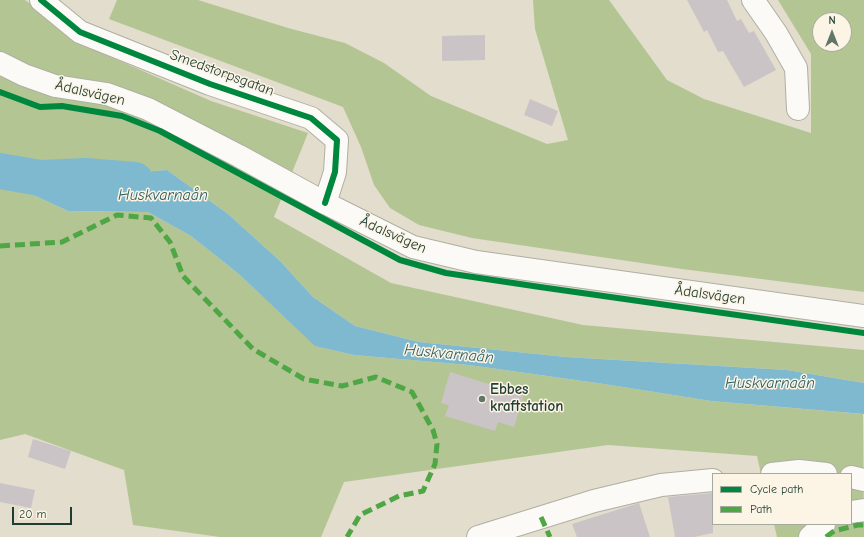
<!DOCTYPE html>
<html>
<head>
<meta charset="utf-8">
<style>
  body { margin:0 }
  #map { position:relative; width:864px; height:537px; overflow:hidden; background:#e2ddcc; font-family:"Comic Neue",sans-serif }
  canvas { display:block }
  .legend { position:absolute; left:712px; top:473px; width:140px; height:52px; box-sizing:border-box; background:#fcf5e5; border:1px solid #a4ab9e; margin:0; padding:5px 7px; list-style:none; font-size:12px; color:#1f3d34 }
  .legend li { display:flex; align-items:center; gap:8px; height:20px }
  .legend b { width:20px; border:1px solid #a4ab9e }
  .north { position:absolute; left:812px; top:12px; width:40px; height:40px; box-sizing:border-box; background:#fcf5e5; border:1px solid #a4ab9e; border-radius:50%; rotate:0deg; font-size:11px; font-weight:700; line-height:16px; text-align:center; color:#1f3d34 }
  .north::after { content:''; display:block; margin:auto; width:14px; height:18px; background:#637569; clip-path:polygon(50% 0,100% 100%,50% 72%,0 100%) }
  .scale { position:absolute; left:12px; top:507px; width:60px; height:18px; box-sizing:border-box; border:2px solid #1f3d34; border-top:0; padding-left:5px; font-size:12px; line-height:14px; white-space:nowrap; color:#1f3d34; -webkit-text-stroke:3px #fcf5e5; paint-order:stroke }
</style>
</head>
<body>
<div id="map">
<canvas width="864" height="537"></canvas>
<ul class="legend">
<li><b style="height:5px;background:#00873e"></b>Cycle path</li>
<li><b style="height:5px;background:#4fa644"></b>Path</li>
</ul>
<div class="north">N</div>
<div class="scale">20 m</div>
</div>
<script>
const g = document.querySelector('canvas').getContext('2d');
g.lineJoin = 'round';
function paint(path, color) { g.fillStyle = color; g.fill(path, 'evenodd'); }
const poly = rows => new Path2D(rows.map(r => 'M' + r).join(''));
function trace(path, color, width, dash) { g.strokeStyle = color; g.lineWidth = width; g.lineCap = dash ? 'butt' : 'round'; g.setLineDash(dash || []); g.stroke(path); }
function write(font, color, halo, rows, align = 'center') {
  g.font = font + ' "Comic Neue",sans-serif'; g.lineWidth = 3; g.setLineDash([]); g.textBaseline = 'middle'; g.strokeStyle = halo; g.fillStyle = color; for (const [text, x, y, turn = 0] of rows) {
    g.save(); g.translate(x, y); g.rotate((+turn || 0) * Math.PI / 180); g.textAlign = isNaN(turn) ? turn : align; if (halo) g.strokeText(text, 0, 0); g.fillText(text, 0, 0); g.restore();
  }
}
paint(poly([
  [0,0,25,0,95,50,211,101,308,133,274,217,391,283,583,325,864,350,864,383,787,370,566,357,419,342,355,326,313,297,280,261,228,214,167,170,69,178,0,158],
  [117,0,198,0,288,28,345,43,384,63,431,96,547,144,568,140,535,29,533,0,609,0,667,80,704,99,811,133,811,54,778,0,864,0,864,292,682,269,472,238,419,225,390,208,374,185,361,147,343,107,109,19],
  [820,20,844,20,844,44,820,44],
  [0,187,29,193,68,211,148,212,191,236,240,275,316,346,354,355,469,365,604,384,711,401,863,414,864,537,777,537,774,524,851,524,851,474,761,474,757,456,608,445,344,482,321,537,220,537,133,525,124,470,25,434,0,440]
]), '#b4c594');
paint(poly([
  [0,158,69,178,167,170,228,214,280,261,313,297,355,326,419,342,566,357,787,370,864,383,864,414,711,401,604,384,469,365,354,355,315,346,240,275,191,236,148,212,68,211,29,193,0,187]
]), '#7fb9cf');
trace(poly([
  [0,171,40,178,86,176,135,180]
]), '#7fb9cf', 36);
paint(poly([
  [687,0,727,0,737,21,741,19,749,33,754,31,776,70,744,87,723,51,718,52,707,30,704,32],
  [485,35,485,60,442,61,442,36],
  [530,99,558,111,552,126,524,115],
  [450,372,524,395,514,427,498,422,495,431,445,416,449,405,441,403],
  [33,439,71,451,65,469,28,457],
  [0,483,35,490,31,508,0,502],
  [713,493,713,533,694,537,675,537,668,497],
  [639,503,650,537,577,537,572,524]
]), '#cbc4c6');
const minor = poly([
  [41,0,80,32,210,84,311,118,337,140,335,172,325,203],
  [753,0,776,33,796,68,798,109],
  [772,474,799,471,826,474],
  [851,477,864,480],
  [851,512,864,510],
  [478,537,594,501,661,485,713,480],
  [810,537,824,524]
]);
const major = poly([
  [0,63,24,75,55,86,107,94,148,109,239,156,325,203,413,247,476,262,864,316]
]);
trace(minor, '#afafa3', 24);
trace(major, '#afafa3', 24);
trace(minor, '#fbfaf7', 22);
trace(major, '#fbfaf7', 22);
trace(poly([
  [0,246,62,242,117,215,151,218,170,242,183,276,253,349,304,379,342,386,376,377,412,392,433,430,437,444,435,464,423,491,399,496,360,515,347,537],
  [541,517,550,537],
  [826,537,834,531,858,525,864,525]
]), '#4fa644', 5, [10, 5]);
trace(poly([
  [41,0,80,32,210,84,311,118,337,140,335,172,325,203],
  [0,92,40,107,62,106,122,116,160,131,400,260,446,273,540,287,864,333]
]), '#00873e', 6);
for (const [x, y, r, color] of [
  [482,399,4,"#637569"]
]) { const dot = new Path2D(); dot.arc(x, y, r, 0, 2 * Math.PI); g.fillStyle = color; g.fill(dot); trace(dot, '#fcf5e5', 1.5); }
write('15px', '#1f3d34', '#fcf5e5', [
  ["Smedstorpsgatan",222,73,20],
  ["Ådalsvägen",90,93,13],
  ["Ådalsvägen",393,235,24],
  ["Ådalsvägen",710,295,8]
]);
write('bold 15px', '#1f3d34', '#fcf5e5', [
  ["Ebbes",490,390],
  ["kraftstation",490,407]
], 'left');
write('italic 16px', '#2f5e63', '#fcf5e5', [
  ["Huskvarnaån",163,195],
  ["Huskvarnaån",449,354,5],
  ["Huskvarnaån",770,383]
]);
</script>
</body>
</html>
